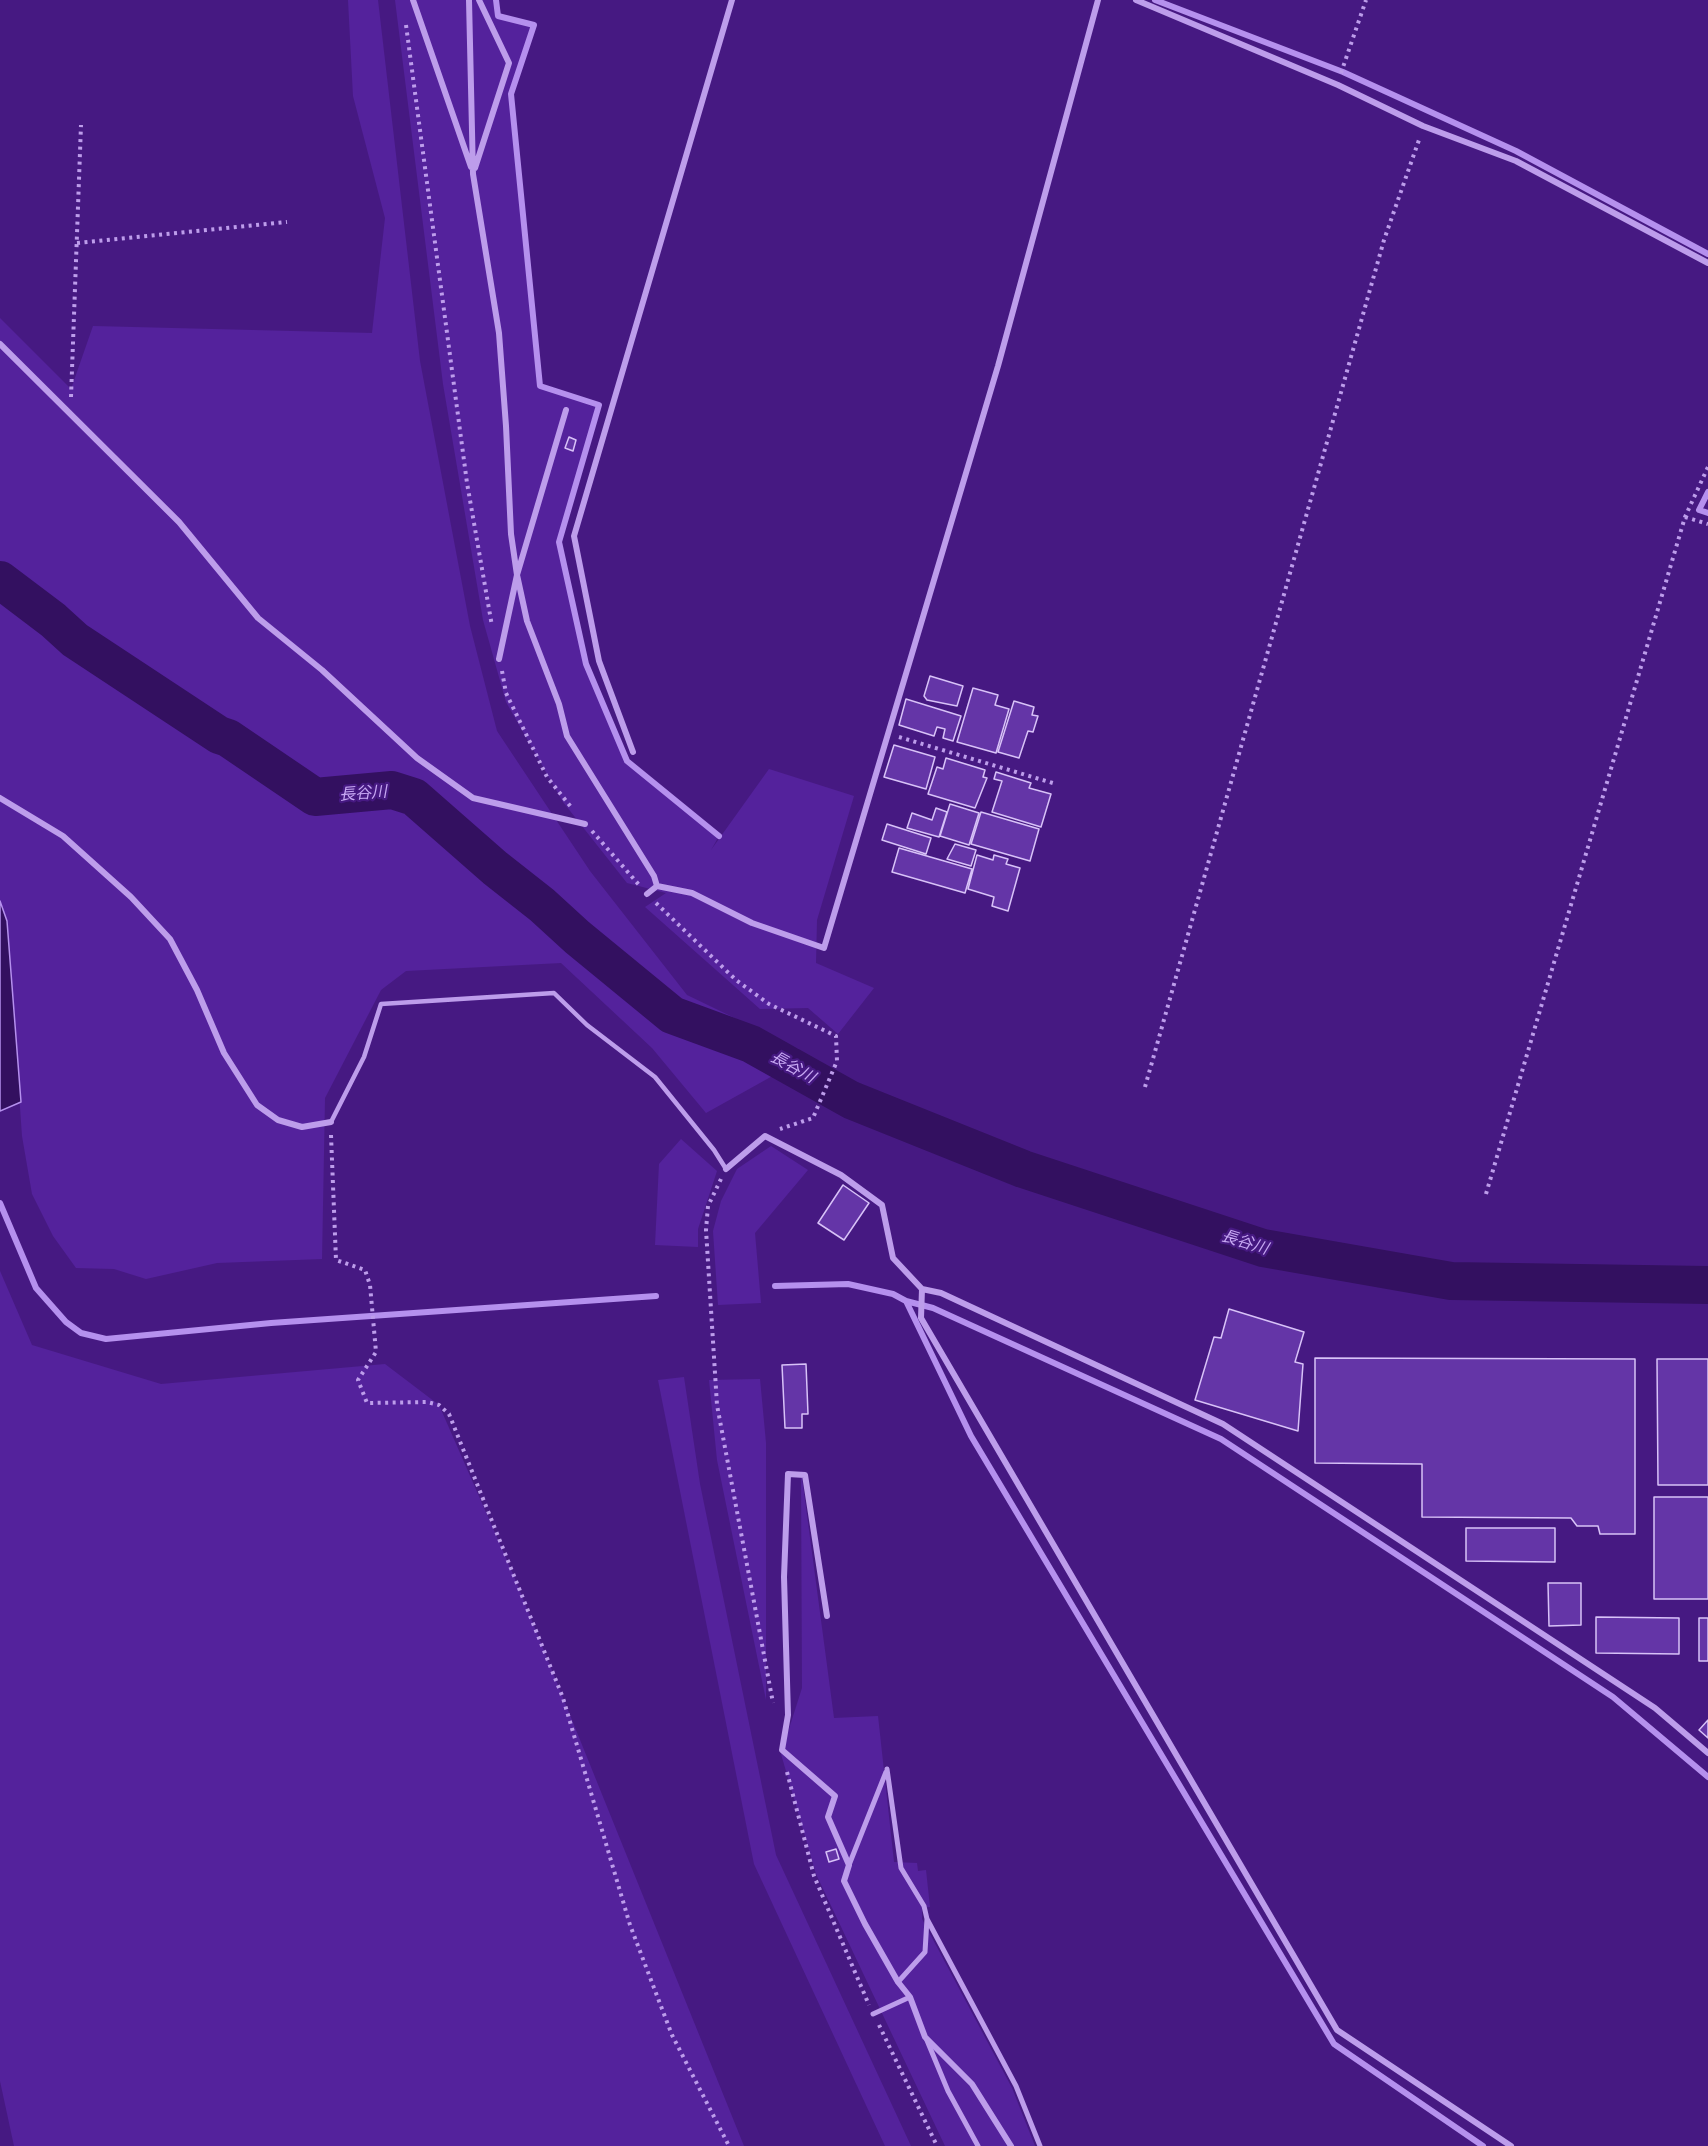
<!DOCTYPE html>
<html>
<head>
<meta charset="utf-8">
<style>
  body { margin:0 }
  canvas { display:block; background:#461982 }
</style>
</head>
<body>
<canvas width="1708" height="2146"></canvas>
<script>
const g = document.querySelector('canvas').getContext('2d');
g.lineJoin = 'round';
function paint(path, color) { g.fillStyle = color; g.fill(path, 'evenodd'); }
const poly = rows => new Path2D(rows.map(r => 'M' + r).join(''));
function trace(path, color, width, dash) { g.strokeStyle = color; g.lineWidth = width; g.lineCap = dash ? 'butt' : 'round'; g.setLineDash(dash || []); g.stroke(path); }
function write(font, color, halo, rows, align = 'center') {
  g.font = font + ' Commissioner,"Noto Sans JP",sans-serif'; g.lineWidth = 4.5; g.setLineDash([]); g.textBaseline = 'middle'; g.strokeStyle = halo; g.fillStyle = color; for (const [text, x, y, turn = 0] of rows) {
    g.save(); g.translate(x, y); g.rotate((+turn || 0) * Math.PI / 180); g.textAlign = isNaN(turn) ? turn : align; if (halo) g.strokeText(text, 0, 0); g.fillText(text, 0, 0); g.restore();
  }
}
paint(poly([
  [348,0,378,0,420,361,470,626,497,731,590,871,687,995,799,1049,794,1064,706,1113,652,1048,561,963,406,971,381,990,325,1098,322,1259,217,1263,146,1279,114,1269,76,1268,53,1236,32,1194,22,1136,7,921,0,901,0,318,71,389,93,326,372,333,385,218,353,96],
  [395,0,496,0,498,16,534,25,511,94,540,386,599,405,559,542,586,664,627,761,719,836,711,850,769,769,854,796,817,920,816,963,874,988,838,1034,808,1008,760,1009,645,907,666,893,627,883,563,802,506,702,483,620,443,384],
  [681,1139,717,1171,698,1229,698,1247,655,1245,659,1164],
  [771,1146,808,1170,755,1233,761,1303,718,1305,713,1231,721,1201,737,1169],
  [0,1271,32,1345,161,1384,385,1364,439,1405,513,1574,744,2146,14,2146,0,2081],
  [684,1377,700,1484,776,1855,911,2146,885,2146,754,1864,658,1380],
  [760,1379,766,1443,766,1700,717,1460,709,1380],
  [801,1470,834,1718,878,1716,894,1862,917,1863,918,1871,926,1870,930,1907,922,1908,922,1919,1012,2088,1035,2146,945,2146,816,1874,781,1754,802,1688]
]), '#54229c');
const water = poly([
  [0,901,7,921,21,1102,0,1111,0,901]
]);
paint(water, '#331060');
trace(water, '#b590ee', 1.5);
trace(poly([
  [496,0,498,16,534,25,511,94,540,386,599,405,559,542,586,664,627,761,719,836],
  [1155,0,1343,72,1516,151,1708,254],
  [1708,492,1699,510,1708,513],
  [0,1203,36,1288,66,1322,81,1333,106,1339,271,1323,656,1296],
  [775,1286,848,1284,893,1294,906,1301,933,1308,1221,1439,1613,1697,1708,1777],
  [906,1301,971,1436,1334,2044,1483,2146]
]), '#b590ee', 6);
trace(poly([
  [0,580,53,620,75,640,219,735,228,738,315,797,392,790,414,797,495,868,542,905,577,937,672,1015,751,1044,851,1100,1023,1169,1263,1248,1451,1281,1708,1285]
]), '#331060', 38);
const building = poly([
  [569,437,576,440,573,451,565,448,569,437],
  [930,676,963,686,957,706,927,700,924,696,930,676],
  [973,688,998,695,995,705,1009,709,996,753,957,742,973,688],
  [906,699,961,716,953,741,943,738,945,729,937,727,934,736,899,725,906,699],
  [1014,701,1034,707,1032,715,1038,716,1033,732,1028,731,1019,758,998,752,1014,701],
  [894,745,935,757,926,789,884,777,894,745],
  [946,758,985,770,983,777,987,778,975,808,928,794,937,767,943,769,946,758],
  [996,772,1031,783,1029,788,1051,794,1041,827,992,812,1002,781,994,779,996,772],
  [950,804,979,813,969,845,940,836,950,804],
  [936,808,947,812,939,837,907,828,912,813,932,820,936,808],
  [981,812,1039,829,1030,861,971,844,981,812],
  [887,824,931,838,926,854,882,840,887,824],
  [955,844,976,850,971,866,947,859,955,844],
  [899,848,972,869,965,893,892,872,899,848],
  [977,855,993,860,994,855,1008,859,1006,864,1020,868,1008,911,992,906,994,897,968,889,977,855],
  [843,1185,869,1203,844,1240,818,1223,843,1185],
  [1229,1309,1304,1332,1295,1362,1303,1364,1298,1431,1195,1400,1214,1337,1221,1338,1229,1309],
  [1315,1358,1635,1359,1635,1534,1600,1534,1598,1526,1577,1526,1571,1518,1422,1517,1422,1464,1315,1463,1315,1358],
  [1657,1359,1708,1359,1708,1485,1658,1485,1657,1359],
  [806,1364,808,1414,802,1414,802,1428,785,1428,782,1365,806,1364],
  [1654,1497,1708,1497,1708,1599,1654,1599,1654,1497],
  [1466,1528,1555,1528,1555,1562,1466,1561,1466,1528],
  [1548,1583,1581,1583,1581,1625,1549,1626,1548,1583],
  [1596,1617,1679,1618,1679,1654,1596,1653,1596,1617],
  [1699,1618,1708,1618,1708,1661,1699,1661,1699,1618],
  [1708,1720,1708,1738,1699,1730,1708,1720],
  [836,1849,839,1859,829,1862,826,1852,836,1849]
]);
paint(building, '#6435a7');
trace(building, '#d8c2f8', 1.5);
trace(poly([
  [406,25,467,483,492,626],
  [1341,73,1366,0],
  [77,243,287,222],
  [71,397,81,125],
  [1685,517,1708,524],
  [502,671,506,693,547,777,571,807],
  [899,737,1056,784],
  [592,831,640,886],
  [656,903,736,980,769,1004,836,1036,837,1061,813,1118,780,1129],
  [1145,1087,1384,240,1420,137],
  [331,1135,336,1260,365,1270,370,1285,376,1352,358,1380,367,1403,427,1402,439,1405,449,1414,563,1698,630,1925,672,2035,729,2146],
  [721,1179,708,1206,706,1230,717,1405,773,1703],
  [1486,1194,1685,517,1708,467],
  [787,1772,814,1876,869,2005],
  [879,2025,937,2146]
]), '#bd9deb', 4, [3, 4.5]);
trace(poly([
  [331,1122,364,1057,381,1004,554,993,587,1025,655,1077,714,1150,726,1169]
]), '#bd9deb', 4.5);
trace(poly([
  [887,1769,901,1868,924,1906,927,1919,925,1952,898,1982],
  [849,1865,886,1772],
  [927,1919,1016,2086,1040,2146],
  [873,2014,910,1997],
  [926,2038,948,2091,978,2146]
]), '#bd9deb', 5);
trace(poly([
  [413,0,471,167],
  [469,0,473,174,499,333,506,426,511,534,517,575,527,621,559,704,567,736,654,876,657,886],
  [1136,0,1338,85,1423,126,1516,161,1708,263],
  [475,168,509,63,479,0],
  [0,344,179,522,258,618,322,670,417,758,473,798,585,824],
  [499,659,517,575,566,410],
  [633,752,599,661,574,536,732,0],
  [0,798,63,836,131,897,170,939,197,990,224,1053,257,1105,278,1120,302,1127,331,1122],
  [647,894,657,886,692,893,752,923,824,948,998,366,1098,0],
  [726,1169,765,1136,841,1175,882,1205,893,1258,922,1289,941,1293,1223,1424,1655,1708,1708,1753],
  [922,1289,921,1318,1337,2030,1511,2146],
  [827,1616,805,1475,788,1474,784,1577,788,1715,782,1750,835,1796,828,1817,849,1865,844,1881,865,1924,898,1982,910,1997,925,2037,972,2084,1011,2146]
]), '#bd9deb', 6);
write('italic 16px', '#c7a8f3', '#461982', [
  ["長谷川",363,793,-4],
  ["長谷川",793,1067,29],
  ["長谷川",1245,1242,17]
]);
</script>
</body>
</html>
